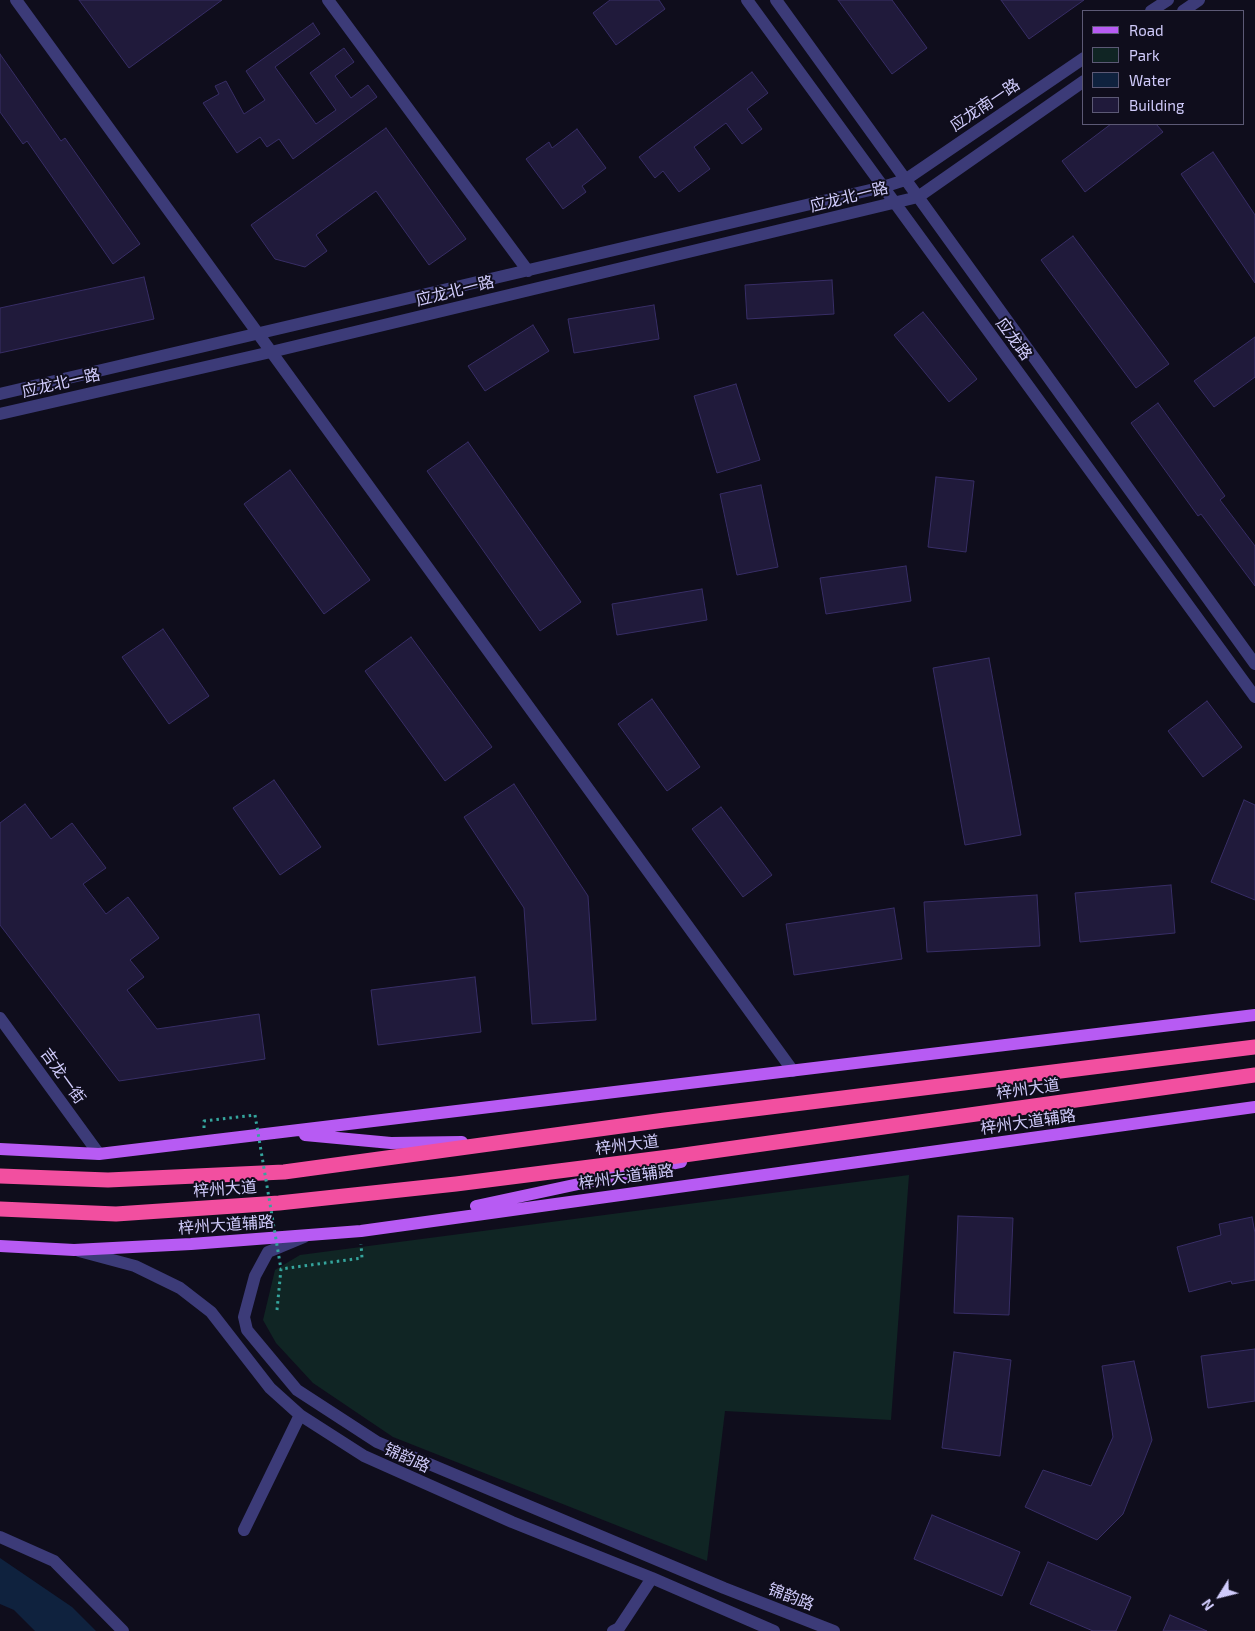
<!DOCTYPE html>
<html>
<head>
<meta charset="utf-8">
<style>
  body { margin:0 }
  #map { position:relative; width:1255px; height:1631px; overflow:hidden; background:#0f0d1c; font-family:"Exo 2",sans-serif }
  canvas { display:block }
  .legend { position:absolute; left:1082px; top:10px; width:162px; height:115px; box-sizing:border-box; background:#0f0d1c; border:1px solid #5c5975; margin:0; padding:6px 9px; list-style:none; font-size:15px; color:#d0cbfb }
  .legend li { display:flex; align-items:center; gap:10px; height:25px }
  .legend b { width:25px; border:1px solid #5c5975 }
  .north { position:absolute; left:1195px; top:1571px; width:50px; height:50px; -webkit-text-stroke:4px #0f0d1c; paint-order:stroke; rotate:234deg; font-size:14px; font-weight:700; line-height:20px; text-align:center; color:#d0cbfb }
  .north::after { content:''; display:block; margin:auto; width:18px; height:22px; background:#d0cbfb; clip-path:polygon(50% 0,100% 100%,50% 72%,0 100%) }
</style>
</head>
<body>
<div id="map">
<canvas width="1255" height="1631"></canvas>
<ul class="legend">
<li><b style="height:6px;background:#b75bf3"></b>Road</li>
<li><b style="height:14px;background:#102524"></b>Park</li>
<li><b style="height:14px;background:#0f223e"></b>Water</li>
<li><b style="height:14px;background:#201a3b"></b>Building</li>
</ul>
<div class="north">N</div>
</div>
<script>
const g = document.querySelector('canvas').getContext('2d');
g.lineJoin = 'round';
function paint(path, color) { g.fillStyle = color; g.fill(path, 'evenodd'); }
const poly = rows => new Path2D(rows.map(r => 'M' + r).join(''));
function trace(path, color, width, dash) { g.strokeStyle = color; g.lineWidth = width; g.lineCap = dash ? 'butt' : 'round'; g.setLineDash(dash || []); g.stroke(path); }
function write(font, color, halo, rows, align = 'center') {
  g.font = font + ' "Exo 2","Noto Sans SC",sans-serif'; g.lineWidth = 4; g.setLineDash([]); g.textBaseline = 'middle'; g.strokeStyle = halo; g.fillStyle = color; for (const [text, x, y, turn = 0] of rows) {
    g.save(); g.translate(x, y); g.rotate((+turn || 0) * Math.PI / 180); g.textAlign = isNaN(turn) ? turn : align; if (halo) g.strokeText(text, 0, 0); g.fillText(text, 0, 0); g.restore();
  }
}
paint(poly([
  [909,1175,891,1420,725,1411,707,1561,393,1437,313,1383,276,1343,263,1320,275,1270,300,1255]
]), '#102524');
paint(poly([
  [0,1558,72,1607,96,1631,35,1631,14,1610,0,1604]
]), '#0f223e');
const building = poly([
  [79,0,222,0,129,68,79,0],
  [610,0,659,0,665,9,616,45,593,13,610,0],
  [838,0,892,0,927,48,892,74,838,0],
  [1001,0,1084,0,1029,39,1001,0],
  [313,23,320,34,275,67,316,124,336,110,310,73,344,48,354,62,335,76,351,98,368,85,377,97,293,159,279,139,267,147,260,137,237,153,203,103,219,94,215,86,226,81,244,114,265,100,246,71,313,23],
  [0,54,61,141,65,138,140,244,113,264,27,141,23,144,0,112,0,54],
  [752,72,768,93,747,109,762,129,742,144,726,123,694,147,710,169,679,192,663,171,655,178,639,157,752,72],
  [1111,124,1156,124,1163,132,1085,192,1062,161,1111,124],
  [386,128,466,239,429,265,376,191,316,235,327,251,305,267,275,259,251,225,386,128],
  [577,129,606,168,582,186,586,192,563,209,526,159,549,142,552,148,577,129],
  [1213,152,1255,215,1255,283,1181,174,1213,152],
  [1073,236,1169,364,1136,388,1041,260,1073,236],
  [144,277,154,319,0,353,0,308,144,277],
  [832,280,834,314,747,319,745,285,832,280],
  [654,305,659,339,574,353,568,319,654,305],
  [923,312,977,379,949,402,894,335,923,312],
  [533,325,549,351,485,391,468,366,533,325],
  [1255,337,1255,377,1214,407,1194,381,1255,337],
  [736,384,760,460,717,473,694,396,736,384],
  [1158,403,1225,496,1220,500,1255,546,1255,586,1201,514,1198,516,1131,423,1158,403],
  [468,442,581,602,540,631,427,471,468,442],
  [290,470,370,580,324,614,244,504,290,470],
  [936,477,974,481,966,552,928,547,936,477],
  [761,485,778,567,737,575,720,494,761,485],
  [906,566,911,601,826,614,820,578,906,566],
  [702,589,707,620,617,635,612,604,702,589],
  [163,629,209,696,169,724,122,657,163,629],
  [411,637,492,747,445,781,365,671,411,637],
  [989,658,1021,835,965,845,933,668,989,658],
  [652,699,700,767,667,791,618,724,652,699],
  [1207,701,1242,747,1203,777,1168,731,1207,701],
  [274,780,321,847,280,875,233,808,274,780],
  [514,784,588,896,596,1020,532,1024,524,908,464,817,514,784],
  [1244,800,1255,805,1255,900,1211,882,1244,800],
  [25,804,51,839,72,823,106,868,83,884,106,914,128,897,159,938,130,960,144,977,127,990,157,1029,259,1014,265,1059,119,1081,0,925,0,823,25,804],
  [721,807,772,875,743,897,692,829,721,807],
  [1171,885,1175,933,1080,942,1075,893,1171,885],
  [1037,895,1040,946,927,952,924,902,1037,895],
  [894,908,902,959,794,975,786,924,894,908],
  [475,977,481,1032,378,1045,371,990,475,977],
  [958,1216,1013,1218,1009,1315,954,1313,958,1216],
  [1252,1217,1255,1233,1255,1280,1232,1284,1231,1281,1189,1292,1177,1247,1221,1235,1219,1224,1252,1217],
  [1255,1349,1255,1401,1208,1408,1201,1356,1255,1349],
  [954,1352,1011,1360,1000,1456,942,1448,954,1352],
  [1134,1361,1152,1440,1123,1514,1097,1540,1025,1507,1043,1470,1091,1486,1113,1437,1102,1366,1134,1361],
  [932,1515,1020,1552,1002,1596,914,1559,932,1515],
  [1048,1562,1131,1597,1116,1631,1093,1631,1030,1604,1048,1562],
  [1170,1615,1207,1631,1163,1631,1170,1615]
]);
paint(building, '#201a3b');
trace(building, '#382e66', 1);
trace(poly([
  [204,1128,204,1121,255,1115],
  [277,1310,281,1269,362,1258,361,1244]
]), '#35a59d', 3, [2.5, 4]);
trace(poly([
  [16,0,793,1071],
  [328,0,528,271],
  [747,0,1255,697],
  [776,0,1255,664],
  [1151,11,1168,0],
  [1183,11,1199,0],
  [0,394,883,187,905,180,1084,58],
  [0,414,271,352,918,197,1084,81],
  [0,1018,99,1154],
  [304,1237,268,1252,255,1276,244,1317,247,1330,297,1390,377,1442,724,1588,834,1631],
  [79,1251,135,1266,180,1288,211,1312,270,1388,300,1415,364,1456,512,1522,652,1578,774,1631],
  [244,1530,300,1415],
  [0,1537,54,1561,123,1631],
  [613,1631,619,1628,652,1578]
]), '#3c3b78', 12);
trace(poly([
  [305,1135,391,1143,462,1142],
  [0,1149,99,1154,1255,1015],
  [476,1206,681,1162],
  [0,1246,74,1250,191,1244,361,1231,1255,1107]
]), '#b75bf3', 12);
trace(poly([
  [0,1176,108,1180,284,1172,665,1120,1255,1047],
  [0,1209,116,1214,279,1203,456,1184,677,1156,1255,1075]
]), '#f24fa0', 15);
trace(poly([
  [255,1115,281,1269]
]), '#35a59d', 3, [2.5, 4]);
write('16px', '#d0cbfb', '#0f0d1c', [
  ["应龙南一路",985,105,-34],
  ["应龙北一路",849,197,-14],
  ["应龙北一路",455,291,-14],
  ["应龙路",1014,339,54],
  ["应龙北一路",61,383,-13],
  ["吉龙一街",63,1076,54],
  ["梓州大道",1028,1089,-8],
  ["梓州大道辅路",1028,1122,-8],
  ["梓州大道",627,1145,-7],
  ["梓州大道辅路",626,1177,-8],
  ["梓州大道",225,1189,-4],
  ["梓州大道辅路",226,1225,-4],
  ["锦韵路",407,1458,24],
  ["锦韵路",791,1597,21]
]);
</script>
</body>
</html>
